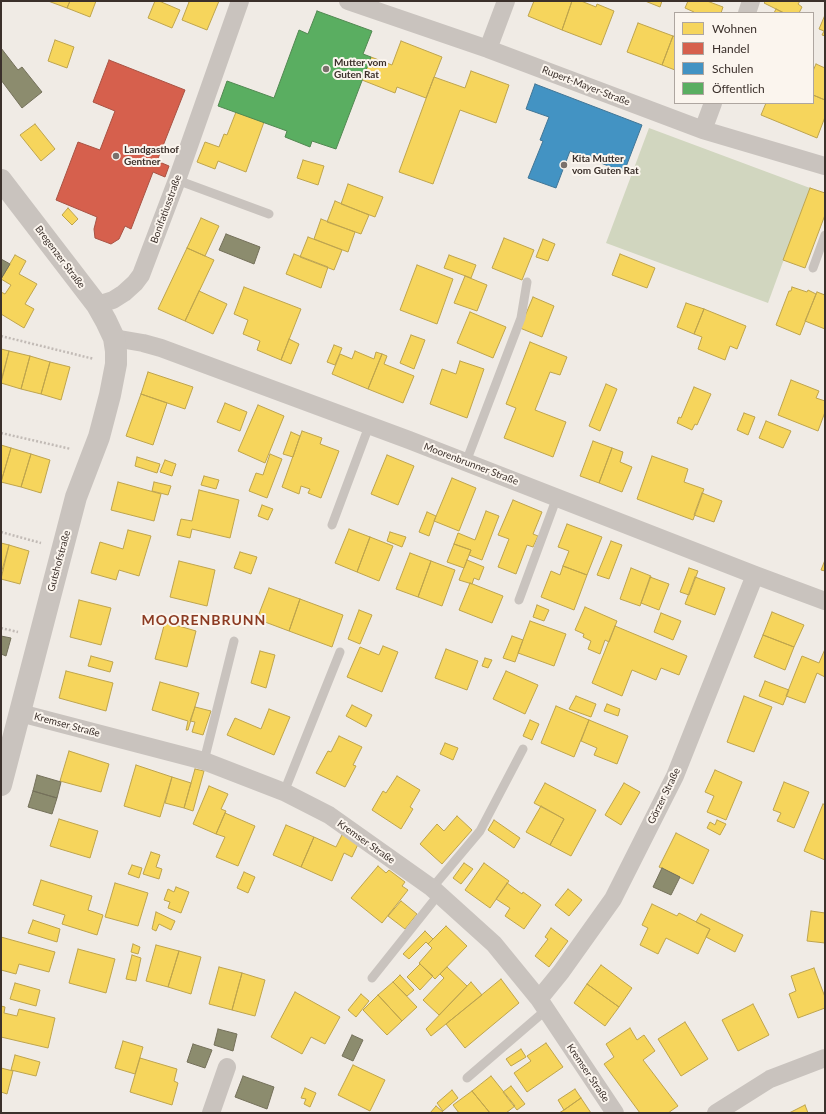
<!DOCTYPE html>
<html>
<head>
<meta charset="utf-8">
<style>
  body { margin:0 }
  #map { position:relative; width:826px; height:1114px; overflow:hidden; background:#f0ebe5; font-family:Lato,sans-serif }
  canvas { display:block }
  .frame { position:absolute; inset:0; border:2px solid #3b302b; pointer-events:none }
  .legend { position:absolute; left:674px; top:12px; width:140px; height:92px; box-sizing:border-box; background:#fbf5ee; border:1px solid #aea6a0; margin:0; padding:5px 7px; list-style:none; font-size:12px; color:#3b302b }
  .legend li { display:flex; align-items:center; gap:8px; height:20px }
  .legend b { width:20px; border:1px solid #aea6a0 }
</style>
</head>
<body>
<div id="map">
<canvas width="826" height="1114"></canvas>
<div class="frame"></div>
<ul class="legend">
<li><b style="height:11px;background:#f6d55c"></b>Wohnen</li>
<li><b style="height:11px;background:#d6604d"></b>Handel</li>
<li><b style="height:11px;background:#4393c3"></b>Schulen</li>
<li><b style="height:11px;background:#5aae61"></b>Öffentlich</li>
</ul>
</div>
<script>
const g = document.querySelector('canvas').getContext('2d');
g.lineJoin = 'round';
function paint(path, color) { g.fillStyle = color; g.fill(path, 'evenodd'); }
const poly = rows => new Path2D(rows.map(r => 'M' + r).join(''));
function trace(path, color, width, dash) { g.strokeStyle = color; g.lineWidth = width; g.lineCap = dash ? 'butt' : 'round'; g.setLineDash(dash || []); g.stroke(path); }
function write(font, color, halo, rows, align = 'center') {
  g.font = font + ' Lato,sans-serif'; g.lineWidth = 4; g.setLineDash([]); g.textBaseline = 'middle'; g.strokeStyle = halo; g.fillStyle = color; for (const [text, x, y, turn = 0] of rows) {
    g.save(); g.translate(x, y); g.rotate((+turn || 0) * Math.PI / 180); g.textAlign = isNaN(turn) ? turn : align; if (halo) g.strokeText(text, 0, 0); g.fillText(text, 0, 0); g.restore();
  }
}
paint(poly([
  [649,128,810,188,768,303,606,243]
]), '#d1d6bf');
const homes = poly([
  [48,1,70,1,67,8,48,1],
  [70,1,96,1,90,17,67,8,70,1],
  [155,1,159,1,180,10,172,28,148,18,155,1],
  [186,1,219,1,207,30,182,20,189,2,186,1],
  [534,1,572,1,562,30,528,16,534,1],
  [572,1,581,1,596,7,597,4,614,11,601,45,562,30,572,1],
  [645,1,662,1,660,7,645,1],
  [688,1,707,1,723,7,721,13,694,13,694,12,685,8,688,1],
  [766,1,800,1,798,4,802,7,799,13,784,13,764,3,766,1],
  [776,9,784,13,774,13,776,9],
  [825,15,825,36,822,35,824,31,819,29,825,15],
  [638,23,673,36,662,65,627,52,638,23],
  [673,36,675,37,675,70,662,65,673,36],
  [55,40,74,47,67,68,48,61,55,40],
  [401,41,442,57,426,98,397,87,395,93,362,80,371,57,392,65,401,41],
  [816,64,825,68,825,100,813,95,813,71,816,64],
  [471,71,509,85,496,123,460,110,433,184,399,172,434,77,465,88,471,71],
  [813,95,825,100,825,117,817,138,761,115,766,103,813,103,813,95],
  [236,112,264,122,246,172,218,161,215,169,197,162,205,142,219,147,224,134,227,135,236,112],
  [35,124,55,149,41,161,20,135,35,124],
  [303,160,324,166,318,185,297,178,303,160],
  [348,184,383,197,375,217,341,204,348,184],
  [810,188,825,193,825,215,805,268,783,260,810,188],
  [335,201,369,215,361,234,327,222,335,201],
  [68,208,78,219,72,225,62,215,68,208],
  [201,218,219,226,205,256,187,248,201,218],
  [321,219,355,232,348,252,314,239,321,219],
  [308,237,342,250,334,270,300,257,308,237],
  [504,238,534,250,522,280,492,268,504,238],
  [543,239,555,244,548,261,536,257,543,239],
  [187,248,214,260,185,321,158,309,187,248],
  [294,254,328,267,321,288,286,274,294,254],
  [620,254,655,268,647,288,612,275,620,254],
  [15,255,26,261,19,274,37,284,25,304,34,309,24,328,1,314,1,292,5,294,11,285,1,279,15,255],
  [449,255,476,265,471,278,444,268,449,255],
  [417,265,453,279,437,324,400,310,417,265],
  [465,276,487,285,477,311,454,303,465,276],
  [244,287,301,309,281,360,257,350,260,341,243,334,248,320,234,314,244,287],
  [792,287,807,292,808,290,816,294,800,335,776,325,789,291,791,291,792,287],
  [199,291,227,304,213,334,185,321,199,291],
  [817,292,825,295,825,329,805,321,817,292],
  [533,297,554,306,542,337,520,328,533,297],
  [686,303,704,309,694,334,677,327,686,303],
  [704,309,746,326,737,349,730,346,725,360,698,349,702,337,694,334,704,309],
  [470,312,506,327,493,358,457,343,470,312],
  [411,335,425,340,414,369,400,363,411,335],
  [289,339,299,344,291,364,281,360,289,339],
  [530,342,567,357,560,375,550,372,535,410,566,422,553,457,504,438,516,408,506,404,530,342],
  [334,345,342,348,335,365,327,362,334,345],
  [1,349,9,351,1,381,1,349],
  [9,351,30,356,21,389,1,383,9,351],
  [355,351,374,359,376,352,382,354,368,389,332,374,340,354,352,359,355,351],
  [382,354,387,356,384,364,414,376,403,403,368,389,382,354],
  [30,356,50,362,41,394,21,389,30,356],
  [460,361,484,369,467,418,430,404,442,369,456,374,460,361],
  [50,362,70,367,61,400,41,394,50,362],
  [148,372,193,387,185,409,141,394,148,372],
  [791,380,819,391,816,398,825,401,825,412,818,431,778,415,791,380],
  [606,384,617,389,600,431,589,426,606,384],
  [694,387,711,394,697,425,695,424,692,430,677,423,679,417,681,418,694,387],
  [141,394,167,403,153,445,126,436,141,394],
  [225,403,247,412,240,431,217,422,225,403],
  [258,405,284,416,265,463,238,451,258,405],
  [744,413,755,417,748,435,737,430,744,413],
  [766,421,791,431,783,448,759,438,766,421],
  [302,431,322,438,320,444,339,451,321,498,308,493,310,489,301,486,299,494,282,487,302,431],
  [291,432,300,436,293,457,283,454,291,432],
  [593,441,612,448,599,483,580,476,593,441],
  [1,445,11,448,1,482,1,445],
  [11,448,31,454,21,487,1,482,11,448],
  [612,448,623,452,620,462,632,467,622,492,599,483,612,448],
  [31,454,50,460,41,493,21,487,31,454],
  [270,454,282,459,267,498,249,491,256,473,263,475,270,454],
  [387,455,414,466,398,505,371,494,387,455],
  [652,456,688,469,684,482,704,489,693,520,637,499,652,456],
  [137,457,160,464,157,473,135,466,137,457],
  [165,460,176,464,172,476,160,472,165,460],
  [204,476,219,480,216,489,201,485,204,476],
  [452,478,476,488,459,531,434,521,452,478],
  [118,482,161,494,154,521,111,510,118,482],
  [154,482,171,486,168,495,152,491,154,482],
  [199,490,239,500,230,538,192,529,190,538,177,535,181,519,192,521,199,490],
  [702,493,722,501,714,522,694,515,702,493],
  [513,500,542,512,533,534,538,536,533,547,527,545,516,574,498,567,509,539,498,535,513,500],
  [262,505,273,509,268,520,258,516,262,505],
  [486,511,499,516,482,560,469,555,471,550,454,544,458,533,475,540,486,511],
  [427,512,436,516,429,536,419,532,427,512],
  [567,524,602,537,587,575,563,566,569,551,558,547,567,524],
  [349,529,370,537,357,572,335,563,349,529],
  [128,530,151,536,139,576,119,570,116,580,91,573,100,542,123,549,128,530],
  [390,532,406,537,402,547,387,541,390,532],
  [370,537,393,546,379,581,357,572,370,537],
  [611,541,622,545,609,579,597,575,611,541],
  [1,543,9,545,1,574,1,543],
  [454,544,471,550,464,568,447,562,454,544],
  [9,545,29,551,20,584,1,579,9,545],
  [240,552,257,557,251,574,234,568,240,552],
  [410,553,431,561,418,597,396,589,410,553],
  [467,560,484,567,479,580,474,578,472,584,459,580,467,560],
  [825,560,825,571,821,570,825,560],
  [179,561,215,570,207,606,170,597,179,561],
  [431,561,455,570,442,606,418,597,431,561],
  [563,566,587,575,574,610,541,597,551,571,560,575,563,566],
  [631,568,651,576,640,606,620,599,631,568],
  [689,568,698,571,689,595,680,592,689,568],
  [650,577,669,584,659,610,641,603,650,577],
  [695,577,725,588,715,615,685,604,695,577],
  [470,583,503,596,492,623,459,610,470,583],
  [269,588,300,599,289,631,257,619,269,588],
  [300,599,343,615,332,647,289,631,300,599],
  [79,600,111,608,101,645,70,637,79,600],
  [537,605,549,610,544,621,533,617,537,605],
  [585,607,617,621,609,642,605,640,600,654,588,649,591,641,583,637,584,634,575,630,585,607],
  [359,610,372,615,360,644,348,639,359,610],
  [772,612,804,625,794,647,763,635,772,612],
  [661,613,681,621,673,640,654,632,661,613],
  [530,621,566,634,554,666,518,653,530,621],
  [165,622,196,631,187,667,155,659,165,622],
  [615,626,687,656,679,675,661,668,656,680,632,670,622,696,592,683,615,626],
  [763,635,794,647,785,670,754,657,763,635],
  [512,636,523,640,515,662,503,658,512,636],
  [383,646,398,652,382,692,347,677,360,647,379,655,383,646],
  [446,649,478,661,467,690,435,678,446,649],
  [825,649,825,677,817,673,805,703,786,696,802,656,819,663,825,649],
  [260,651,275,655,266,688,251,683,260,651],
  [91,656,113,662,110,672,88,666,91,656],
  [485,658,492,660,488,668,482,666,485,658],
  [66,671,113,683,106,711,59,698,66,671],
  [506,671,538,685,525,714,493,699,506,671],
  [765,681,789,690,783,705,759,696,765,681],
  [160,682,199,693,188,730,186,730,188,721,152,710,160,682],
  [576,696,596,704,591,717,569,709,576,696],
  [744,696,772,707,754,752,727,742,744,696],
  [607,704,620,709,618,716,604,711,607,704],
  [352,705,372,715,366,727,346,716,352,705],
  [556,706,589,720,574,757,541,743,556,706],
  [195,707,211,711,203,735,192,732,195,722,190,721,195,707],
  [269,709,290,717,274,755,227,735,235,718,261,729,269,709],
  [530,720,539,724,532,740,523,736,530,720],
  [589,720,628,736,617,764,594,755,597,748,581,741,589,720],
  [339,736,362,747,353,765,356,766,345,787,316,773,328,751,331,752,339,736],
  [445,743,458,748,453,760,440,754,445,743],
  [69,751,109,764,101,792,60,781,69,751],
  [136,765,172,777,160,817,124,806,136,765],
  [195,769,204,771,193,811,184,808,195,769],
  [715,770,742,782,726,820,707,812,714,796,705,792,715,770],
  [397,776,420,790,410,807,413,809,401,829,372,810,383,791,386,793,397,776],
  [172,777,191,783,184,808,165,803,172,777],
  [784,782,809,792,794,828,777,821,781,813,773,810,784,782],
  [545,783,596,810,571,856,550,845,564,819,534,803,545,783],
  [624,783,640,792,621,825,605,815,624,783],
  [209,786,228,794,221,809,226,811,216,834,193,824,209,786],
  [823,804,825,805,825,860,804,851,823,804],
  [541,806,564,819,550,845,526,832,541,806],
  [225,813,255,826,238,866,216,857,225,837,216,834,225,813],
  [457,816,472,830,442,864,420,844,437,824,444,831,457,816],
  [59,819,98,831,90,858,50,846,59,819],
  [494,820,520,838,514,848,488,830,494,820],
  [717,820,726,824,720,835,707,828,710,822,715,825,717,820],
  [286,825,314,837,301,867,273,855,286,825],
  [343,833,360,840,352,857,344,853,332,881,301,867,314,837,336,847,343,833],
  [676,833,709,850,693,884,659,867,676,833],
  [151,852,160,855,156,867,162,869,159,879,143,874,151,852],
  [464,863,473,869,461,884,453,878,464,863],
  [484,863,509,881,490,908,465,890,484,863],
  [132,865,142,868,139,878,128,874,132,865],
  [378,866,386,873,389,870,405,882,402,886,408,890,382,923,351,898,378,866],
  [244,872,255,877,248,893,237,888,244,872],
  [41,880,92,896,88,910,103,915,97,935,62,924,65,915,33,905,41,880],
  [115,883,148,893,138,926,105,917,115,883],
  [507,883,522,894,523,892,541,905,524,929,505,916,510,908,496,899,507,883],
  [176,887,189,892,181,913,168,908,170,902,164,900,168,889,174,892,176,887],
  [568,889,582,900,569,916,555,905,568,889],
  [401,901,417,914,405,929,388,916,401,901],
  [652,904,677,916,679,913,710,929,698,954,666,938,658,954,640,945,648,928,642,925,652,904],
  [811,911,825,913,825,943,807,941,811,911],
  [156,912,175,921,171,930,159,924,156,931,152,929,156,912],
  [701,914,743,935,735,952,706,937,710,929,696,922,701,914],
  [33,920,60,929,57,942,28,933,33,920],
  [446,926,467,946,435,979,419,963,432,948,428,944,446,926],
  [551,928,568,941,549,967,535,956,548,939,545,937,551,928],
  [425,931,433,939,428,944,426,942,409,959,403,954,425,931],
  [1,937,55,952,49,972,19,964,16,974,1,970,1,937],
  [133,944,140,947,138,954,131,952,133,944],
  [156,945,179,951,168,987,146,981,156,945],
  [78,949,115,959,106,993,69,983,78,949],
  [179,951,201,957,191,994,168,987,179,951],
  [132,955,141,958,136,981,126,979,132,955],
  [420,964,433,976,420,990,407,977,420,964],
  [601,965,632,988,619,1007,587,984,601,965],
  [219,967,242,973,232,1010,209,1004,219,967],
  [447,967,467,986,439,1015,423,1000,444,978,440,974,447,967],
  [814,968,825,997,825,1008,798,1018,789,994,796,991,791,976,814,968],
  [242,973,265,980,255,1016,232,1010,242,973],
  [400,975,414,990,407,996,393,982,400,975],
  [501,979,519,1003,465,1048,446,1024,501,979],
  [393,982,417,1007,402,1021,378,995,393,982],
  [471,982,482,995,431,1036,426,1029,471,982],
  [15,983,40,990,36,1006,10,999,15,983],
  [587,984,619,1007,605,1026,574,1003,587,984],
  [295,992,340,1017,325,1044,311,1037,302,1054,271,1037,295,992],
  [361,994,369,1001,356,1017,348,1010,361,994],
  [378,995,402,1021,387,1035,363,1010,378,995],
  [753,1004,769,1035,738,1051,722,1020,753,1004],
  [1,1006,5,1007,4,1013,17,1016,19,1009,55,1018,48,1048,1,1037,1,1006],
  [685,1022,708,1059,681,1076,658,1039,685,1022],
  [630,1028,637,1040,644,1035,655,1051,643,1060,678,1106,668,1113,640,1113,604,1064,614,1057,606,1044,630,1028],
  [123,1041,143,1047,135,1074,115,1068,123,1041],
  [546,1043,563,1067,527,1092,514,1073,531,1061,527,1056,546,1043],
  [521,1049,526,1057,511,1066,506,1059,521,1049],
  [15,1055,40,1062,36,1076,11,1070,15,1055],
  [140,1058,177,1069,174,1081,178,1083,172,1105,130,1092,140,1058],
  [353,1065,385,1080,370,1111,338,1095,353,1065],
  [1,1068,13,1071,7,1094,1,1092,1,1068],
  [491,1076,515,1106,506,1113,490,1113,472,1091,491,1076],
  [511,1086,525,1104,517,1110,503,1092,511,1086],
  [305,1088,316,1093,310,1107,304,1104,306,1099,301,1098,305,1088],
  [575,1089,581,1098,564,1110,558,1100,575,1089],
  [452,1090,458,1098,443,1111,437,1103,452,1090],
  [472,1091,490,1113,459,1113,453,1105,472,1091],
  [581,1098,591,1113,559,1113,564,1110,581,1098],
  [805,1105,808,1113,789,1113,805,1105],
  [436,1106,443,1112,442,1113,430,1113,436,1106]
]);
paint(homes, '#f6d55c');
trace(homes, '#bea44d', 1);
const shops = poly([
  [109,60,185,90,157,161,169,166,165,177,153,172,131,229,125,226,119,239,111,244,95,238,94,229,97,217,56,200,78,142,100,150,115,111,93,102,109,60]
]);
paint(shops, '#d6604d');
trace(shops, '#a85243', 1);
const schools = poly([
  [535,84,642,125,624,172,570,151,556,188,528,178,543,141,540,140,549,117,526,109,535,84]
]);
paint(schools, '#4393c3');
trace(schools, '#417595', 1);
const public = poly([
  [317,11,372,31,363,54,371,57,336,149,312,141,310,147,285,137,287,131,218,106,227,81,274,98,299,30,308,34,317,11]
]);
paint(public, '#5aae61');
trace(public, '#518851', 1);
const industry = poly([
  [1,48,18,70,22,67,42,92,22,108,1,80,1,48],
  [226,234,260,247,254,264,219,250,226,234],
  [1,259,10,264,1,279,1,259],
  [1,636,11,638,6,656,1,654,1,636],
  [37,775,61,782,57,798,33,791,37,775],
  [33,791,57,798,52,814,28,807,33,791],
  [662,868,680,877,671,895,653,887,662,868],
  [218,1029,237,1034,233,1051,214,1045,218,1029],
  [352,1035,363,1040,353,1061,342,1056,352,1035],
  [193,1044,212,1050,205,1068,187,1062,193,1044],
  [243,1076,274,1087,267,1109,235,1097,243,1076]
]);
paint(industry, '#8c8c6e');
trace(industry, '#74705a', 1);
trace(poly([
  [1,336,94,359],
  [1,433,71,449],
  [1,532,41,543],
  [1,628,18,632]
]), '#c2bbb6', 2.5, [2, 2]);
trace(poly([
  [177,180,269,214],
  [813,268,825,235],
  [466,462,521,318,527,282],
  [332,525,369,426],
  [519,600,557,497],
  [204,761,234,641],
  [284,792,340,652],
  [432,888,480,831,523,749],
  [372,978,439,894],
  [467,1078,546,1010]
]), '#c9c3be', 9);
trace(poly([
  [348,1,488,49,703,130,825,166],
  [747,13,751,1],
  [488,49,506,1],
  [703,130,713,103],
  [97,305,113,300,124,293,135,283,141,275,177,180,240,1],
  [114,338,143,343,161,348,409,440,755,575,825,601],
  [20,713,204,761,284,792,329,815,432,888,494,944,539,999,615,1113],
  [539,999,561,972,613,899,675,776,755,575],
  [211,1113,227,1067],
  [716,1113,770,1079,825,1058]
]), '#c9c3be', 18);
trace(poly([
  [1,180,97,305,106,321,114,338,116,351,116,364,110,395,99,437,76,497,1,785]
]), '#c9c3be', 22);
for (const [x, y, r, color] of [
  [326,69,4,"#7a716c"],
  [116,156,4,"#7a716c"],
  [564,165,4,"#7a716c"]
]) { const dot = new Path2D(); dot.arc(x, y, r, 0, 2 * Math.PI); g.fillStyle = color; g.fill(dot); trace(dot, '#fbf5ee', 1.5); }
write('bold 10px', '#3b302b', '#fbf5ee', [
  ["Mutter vom",334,63],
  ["Guten Rat",334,75],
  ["Landgasthof",124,150],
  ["Gentner",124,162],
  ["Kita Mutter",572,159],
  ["vom Guten Rat",572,171]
], 'left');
write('10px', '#3b302b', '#fbf5ee', [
  ["Rupert-Mayer-Straße",586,86,21],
  ["Bonifatiusstraße",166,209,-70],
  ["Bregenzer Straße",60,257,53],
  ["Moorenbrunner Straße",471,464,21],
  ["Gutshofstraße",59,561,-75],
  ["Kremser Straße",67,725,15],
  ["Görzer Straße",664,796,-64],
  ["Kremser Straße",366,842,35],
  ["Kremser Straße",588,1073,56]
]);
g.letterSpacing = '1px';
write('bold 14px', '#8c3b22', '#fbf5ee', [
  ["MOORENBRUNN",204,620]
]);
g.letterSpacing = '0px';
</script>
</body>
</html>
